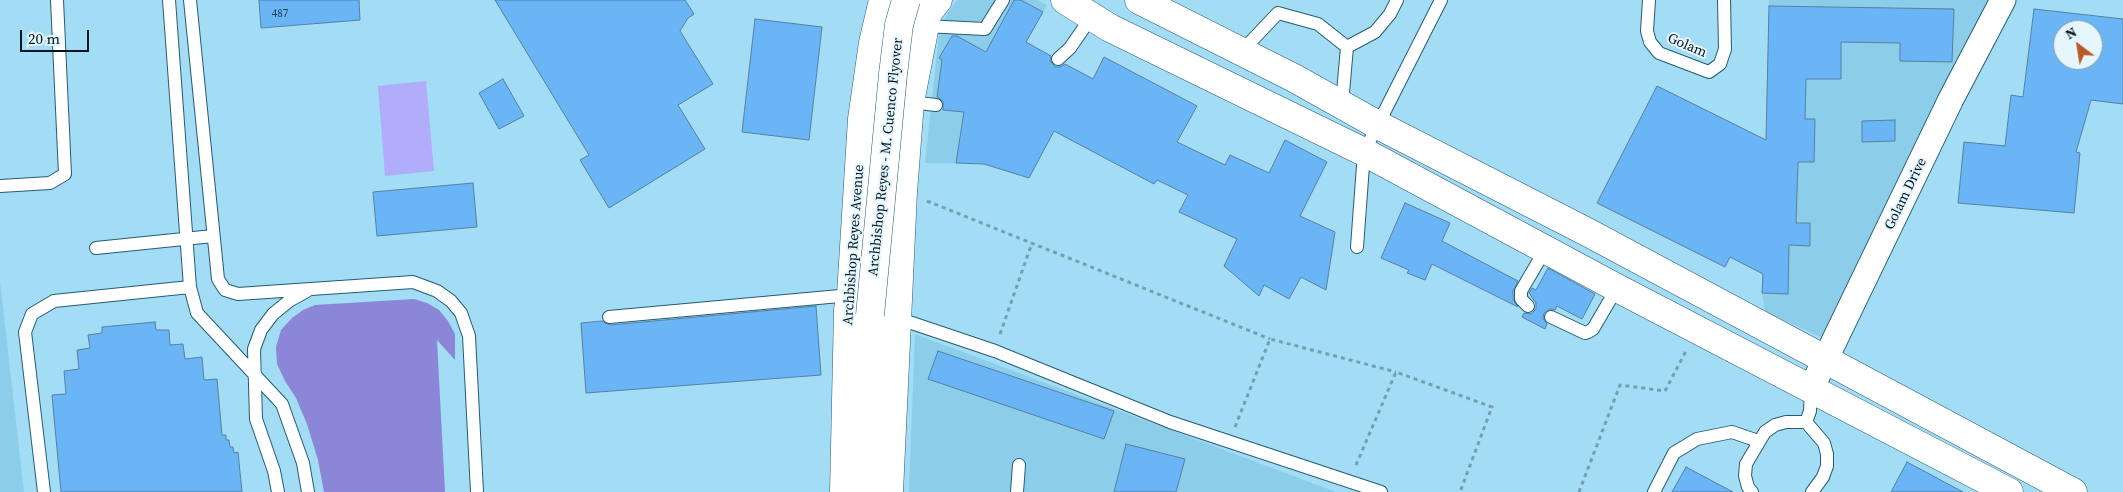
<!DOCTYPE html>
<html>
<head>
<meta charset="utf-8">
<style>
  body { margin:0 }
  #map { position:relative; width:2123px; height:492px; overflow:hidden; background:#a2dcf5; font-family:"Source Serif 4",serif }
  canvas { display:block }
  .north { position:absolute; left:2053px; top:20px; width:50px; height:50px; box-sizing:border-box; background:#e5f6fe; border:1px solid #8a9ca5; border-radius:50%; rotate:329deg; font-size:14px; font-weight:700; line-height:20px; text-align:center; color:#01161f }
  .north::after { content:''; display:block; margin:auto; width:18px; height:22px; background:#bc5922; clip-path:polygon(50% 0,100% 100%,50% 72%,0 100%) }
  .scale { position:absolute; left:20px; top:30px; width:69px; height:22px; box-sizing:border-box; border:2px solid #01161f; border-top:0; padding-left:6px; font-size:15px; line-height:18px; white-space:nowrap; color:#01161f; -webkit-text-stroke:4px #e5f6fe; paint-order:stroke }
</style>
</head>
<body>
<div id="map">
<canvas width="2123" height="492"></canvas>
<div class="north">N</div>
<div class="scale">20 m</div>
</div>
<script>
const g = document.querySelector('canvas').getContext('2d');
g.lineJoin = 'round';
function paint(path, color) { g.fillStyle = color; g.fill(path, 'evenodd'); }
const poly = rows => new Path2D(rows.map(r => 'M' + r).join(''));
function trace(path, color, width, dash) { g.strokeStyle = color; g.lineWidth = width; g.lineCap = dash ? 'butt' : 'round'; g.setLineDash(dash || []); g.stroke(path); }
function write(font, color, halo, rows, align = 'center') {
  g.font = font + ' "Source Serif 4",serif'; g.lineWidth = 4; g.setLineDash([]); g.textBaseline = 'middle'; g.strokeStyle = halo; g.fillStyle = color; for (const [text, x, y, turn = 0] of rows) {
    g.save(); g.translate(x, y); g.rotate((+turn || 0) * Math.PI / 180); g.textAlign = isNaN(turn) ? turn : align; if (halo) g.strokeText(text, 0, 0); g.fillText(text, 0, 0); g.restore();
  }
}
paint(poly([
  [957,0,1038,0,1047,5,1012,68,984,164,925,163,940,25],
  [1769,0,1995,0,1830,341,1765,312,1762,293],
  [0,281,24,492,0,492],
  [915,334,1336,492,909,492]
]), '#8cceea');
paint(poly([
  [426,81,434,171,385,176,378,86]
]), '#b1adfb');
paint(poly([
  [414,299,427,303,439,310,448,321,455,334,455,360,437,340,445,492,324,492,318,460,307,424,296,398,285,381,277,364,276,347,281,330,292,318,303,310,315,305]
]), '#8c86d8');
const building = poly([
  [259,0,359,0,360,20,261,28,259,0],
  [495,0,685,0,694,14,688,18,680,31,713,84,678,105,705,149,609,208,580,160,589,155,495,0],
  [1014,0,1021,0,1043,12,1026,42,1051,56,1050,61,1055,67,1060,67,1065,64,1093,79,1104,57,1197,106,1177,142,1225,165,1230,155,1269,173,1285,140,1327,162,1300,216,1335,232,1326,290,1301,277,1289,299,1264,285,1259,296,1224,266,1237,239,1179,212,1188,195,1157,180,1154,184,1054,131,1029,178,984,164,956,163,964,112,943,110,943,101,937,97,942,60,939,58,952,36,957,36,986,52,1014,0],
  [1769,6,1954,9,1952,62,1900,61,1900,43,1841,42,1841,79,1806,79,1805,119,1815,119,1814,162,1798,162,1796,223,1810,223,1810,246,1789,245,1788,294,1762,293,1763,274,1730,257,1725,267,1597,203,1657,86,1766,140,1769,6],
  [2034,9,2123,19,2123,104,2091,100,2076,152,2080,153,2074,213,1958,203,1964,142,2005,146,2011,95,2023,97,2034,9],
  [2063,30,2093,30,2093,60,2063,60,2063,30],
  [755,19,822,27,809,140,742,132,755,19],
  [503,79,524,116,499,129,479,93,503,79],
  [1895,120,1895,141,1862,142,1862,121,1895,120],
  [473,183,477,227,377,236,373,192,473,183],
  [1405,203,1450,223,1442,241,1518,281,1513,291,1513,299,1518,307,1432,264,1425,280,1407,273,1409,270,1381,258,1405,203],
  [1548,268,1595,294,1582,319,1557,306,1555,310,1550,309,1544,313,1543,318,1547,324,1545,329,1522,317,1524,313,1531,314,1536,309,1536,303,1529,293,1532,288,1536,290,1548,268],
  [816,306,821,375,586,393,581,323,602,321,610,325,816,306],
  [155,322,156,330,169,330,170,345,183,344,185,359,202,357,204,380,217,379,222,435,226,435,226,440,229,440,230,447,233,447,234,453,238,452,242,492,61,492,52,395,66,394,64,371,79,369,77,350,90,348,88,335,102,333,102,327,155,322],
  [938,351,1114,411,1104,439,928,379,938,351],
  [1126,444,1185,459,1176,492,1114,492,1126,444],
  [1907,462,1963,492,1891,492,1907,462],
  [1686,467,1733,492,1672,492,1686,467]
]);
paint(building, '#69b5f5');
trace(building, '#587fa1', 1);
const lane = poly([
  [169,0,190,287,197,313,282,404,303,463,308,492],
  [190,0,218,279,225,290,238,294,413,282,437,291,451,301,461,313,469,336,477,492],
  [1649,0,1647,31,1650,42,1659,53,1709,72,1720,64,1725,49,1724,0],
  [924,26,985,29,1003,0],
  [1347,47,1375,32,1390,14,1397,0],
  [1241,52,1278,13,1318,24,1347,47],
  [1058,59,1070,48,1092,16],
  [910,102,936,105],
  [1342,104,1347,47],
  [0,186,50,183,65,174,57,0],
  [1357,247,1364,152,1441,0],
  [96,248,213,236],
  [1528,306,1521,299,1521,291,1545,250],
  [609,317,851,295],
  [1551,317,1585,333,1588,332,1593,329,1617,288],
  [897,318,995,351,1170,422,1381,492],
  [1806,422,1810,411,1811,389],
  [44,492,25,332,32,314,54,301,190,287],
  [278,492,274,471,256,419,254,349,261,330,273,314,289,301,307,291],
  [1017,492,1019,465],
  [1654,492,1674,453,1697,439,1732,432,1758,441],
  [1752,492,1748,487,1745,476,1746,464,1765,432,1775,425,1786,422,1806,422,1824,443,1827,454,1827,466,1823,477,1812,492]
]);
const street = poly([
  [1811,389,1951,99,2003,0]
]);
const secondary = poly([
  [844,492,848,310,851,295,862,119,873,43,883,0],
  [866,492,870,315],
  [889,492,903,192,910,102,930,0]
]);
const primary = poly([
  [1065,0,1110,28,1364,152,1617,288,2009,492],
  [1139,0,1294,78,1378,125,1589,233,2073,492],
  [926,15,938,0]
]);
trace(lane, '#245d72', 14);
trace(street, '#245d72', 27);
trace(secondary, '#245d72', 29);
trace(primary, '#245d72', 29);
trace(poly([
  [927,201,1270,339],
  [1000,334,1032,243],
  [1235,427,1270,339,1396,372],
  [1356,465,1396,372,1492,407,1460,492],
  [1579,492,1620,385,1665,391,1686,351]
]), '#71a0b4', 3, [4, 4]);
trace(lane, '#fff', 12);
trace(street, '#fff', 25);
trace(secondary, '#fff', 28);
trace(primary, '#fff', 28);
const secondaryBridge = poly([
  [870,315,893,74,899,25,906,0]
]);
trace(secondaryBridge, '#245d72', 29, []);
trace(secondaryBridge, '#fff', 28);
write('11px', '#1b3e54', null, [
  ["487",280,14]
]);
write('14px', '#01161f', '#e5f6fe', [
  ["Golam",1687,46,23],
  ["Archbishop Reyes - M. Cuenco Flyover",886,157,-84],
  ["Golam Drive",1906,194,-64],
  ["Archbishop Reyes Avenue",854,245,-86]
]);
</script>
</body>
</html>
